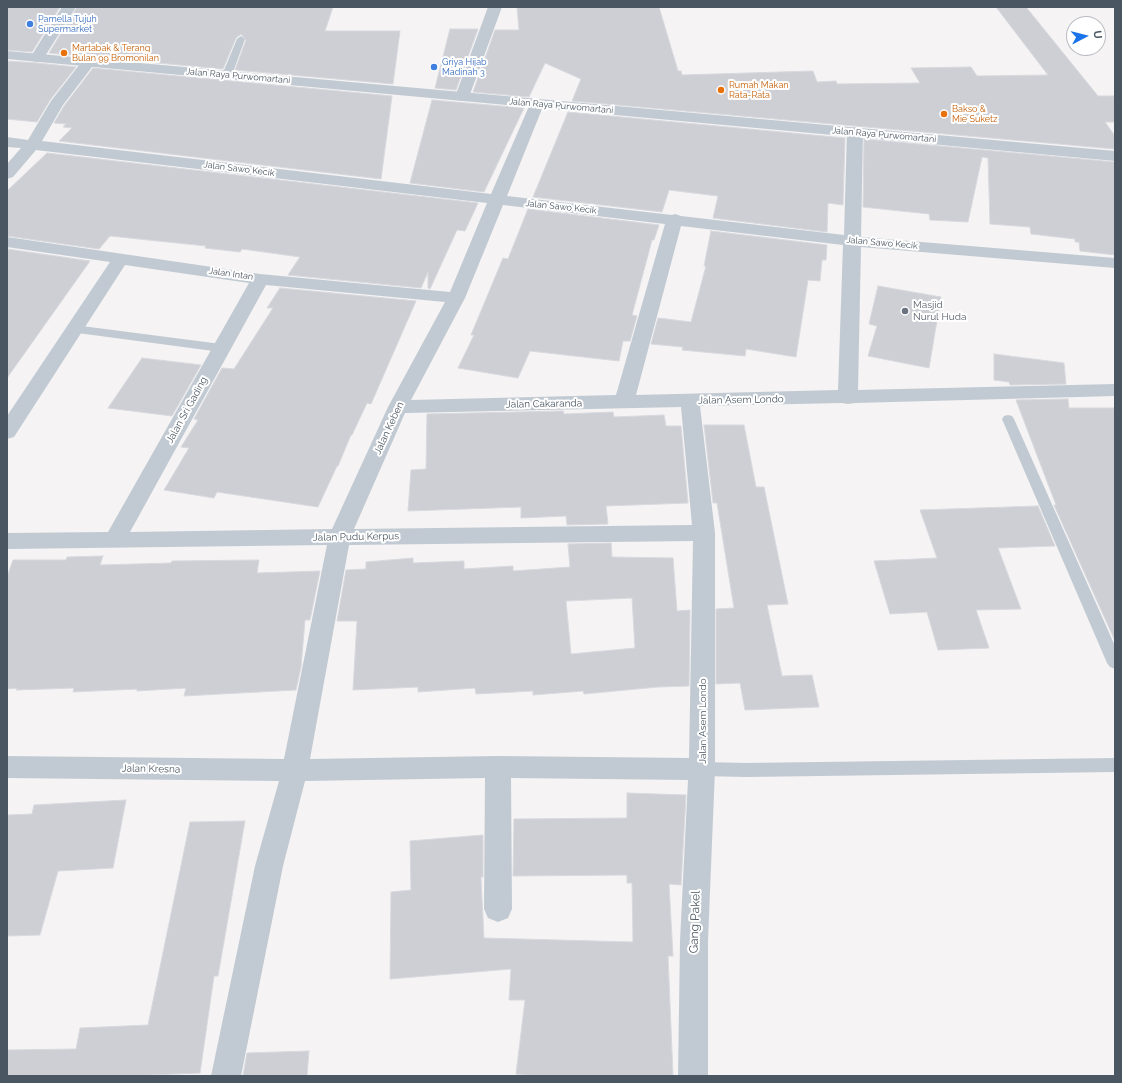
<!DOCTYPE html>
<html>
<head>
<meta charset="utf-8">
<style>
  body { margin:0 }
  #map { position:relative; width:1122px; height:1083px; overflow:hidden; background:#f5f3f3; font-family:Raleway,sans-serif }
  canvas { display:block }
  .frame { position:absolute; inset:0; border:8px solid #4a5661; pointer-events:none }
  .north { position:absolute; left:1066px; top:16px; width:40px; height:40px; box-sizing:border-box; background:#fff; border:1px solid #b7bbc0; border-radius:50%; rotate:83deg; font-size:11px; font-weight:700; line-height:16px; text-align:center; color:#4a5661 }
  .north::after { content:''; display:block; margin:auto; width:14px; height:18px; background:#1a73e8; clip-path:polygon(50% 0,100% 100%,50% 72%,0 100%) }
</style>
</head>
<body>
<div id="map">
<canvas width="1122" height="1083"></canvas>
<div class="frame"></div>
<div class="north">U</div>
</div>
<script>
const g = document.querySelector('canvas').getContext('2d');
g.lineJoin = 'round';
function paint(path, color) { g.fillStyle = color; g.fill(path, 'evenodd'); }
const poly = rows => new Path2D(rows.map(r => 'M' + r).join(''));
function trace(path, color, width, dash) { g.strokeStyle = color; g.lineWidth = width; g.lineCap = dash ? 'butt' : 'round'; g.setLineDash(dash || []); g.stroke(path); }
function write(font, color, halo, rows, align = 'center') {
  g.font = font + ' Raleway,sans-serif'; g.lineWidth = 4; g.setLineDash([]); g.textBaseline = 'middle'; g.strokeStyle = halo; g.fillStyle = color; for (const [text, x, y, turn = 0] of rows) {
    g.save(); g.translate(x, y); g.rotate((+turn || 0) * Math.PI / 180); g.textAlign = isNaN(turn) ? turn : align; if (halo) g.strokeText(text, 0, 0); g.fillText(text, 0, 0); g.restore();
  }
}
const building = poly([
  [15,7,60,7,32,52,7,50,7,8,15,7],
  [77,7,333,7,325,31,400,31,393,84,235,70,246,40,241,34,236,38,223,69,49,53,77,7],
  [517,7,659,7,678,71,681,71,682,75,813,71,817,82,836,81,837,84,920,83,911,68,971,67,977,76,1048,75,996,7,1026,7,1098,96,1115,96,1115,122,1105,122,1115,136,1115,149,572,101,581,79,545,63,529,97,473,92,495,30,519,30,517,7],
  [450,29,478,29,456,90,435,88,450,29],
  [7,61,37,63,76,67,50,100,37,122,7,119,7,61],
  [93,68,392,96,381,179,59,141,72,128,63,127,66,124,54,123,64,106,93,68],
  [432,100,524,108,484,192,410,183,432,100],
  [568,112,845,138,843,205,828,203,827,232,713,218,718,196,669,190,662,212,533,197,568,112],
  [864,139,1115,162,1115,255,1080,251,1079,242,1075,242,1075,239,1031,234,1030,227,990,224,988,158,982,157,968,222,930,220,929,214,863,207,864,139],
  [47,153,478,203,465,231,457,230,430,289,428,288,428,272,421,288,288,275,300,257,242,249,240,252,205,248,206,246,110,236,99,249,7,236,7,191,47,153],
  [528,209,659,225,654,240,652,240,632,315,637,316,630,341,623,341,619,361,530,351,518,378,458,368,474,335,471,335,503,258,508,259,528,209],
  [711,231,827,245,826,260,822,260,820,281,808,280,796,357,746,349,745,356,682,350,683,347,651,344,658,318,691,322,706,266,704,266,711,231],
  [7,249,90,261,7,378,7,249],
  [878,286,941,297,929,368,868,356,877,326,869,324,878,286],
  [280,288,416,301,371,404,367,403,352,435,351,435,338,466,337,466,318,507,217,492,214,498,164,490,189,448,181,447,198,420,194,419,222,368,234,369,273,308,267,308,280,288],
  [994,354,1064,363,1066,384,1010,385,1009,382,994,380,994,354],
  [142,358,201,365,172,416,108,408,142,358],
  [1068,399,1069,408,1115,408,1115,641,1054,505,1056,505,1016,400,1068,399],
  [563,411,564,414,613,412,614,417,664,415,666,426,681,426,688,503,606,506,608,524,567,525,566,516,521,518,521,507,408,511,411,470,426,469,427,414,563,411],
  [704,425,744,425,756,487,764,487,788,604,767,605,782,676,812,675,819,707,745,710,740,683,716,684,716,609,734,608,717,503,713,503,704,425],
  [1038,506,1055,546,998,548,1021,609,976,610,989,648,938,650,927,612,890,614,874,561,937,558,920,510,1038,506],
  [611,543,612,557,673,558,677,611,690,610,689,686,658,687,584,694,583,691,533,695,533,691,476,694,475,688,418,692,418,687,353,690,357,621,337,621,346,570,366,569,366,562,413,558,413,563,464,561,464,569,513,566,513,571,570,567,568,544,611,543],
  [632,598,635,648,571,654,566,601,632,598],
  [103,556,100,565,171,563,172,561,259,560,257,573,320,571,310,620,305,620,301,667,296,690,184,696,186,688,137,691,137,689,73,692,74,688,16,690,17,688,7,689,7,577,13,560,66,560,67,557,103,556],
  [627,793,686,795,681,885,669,884,673,956,668,956,673,1076,535,1076,516,1074,525,1000,509,1000,511,969,390,979,391,892,411,890,410,841,483,835,483,877,481,877,481,879,484,938,633,942,632,883,627,883,627,875,513,876,514,819,627,818,627,793],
  [126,800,113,868,58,871,40,935,7,936,7,815,32,814,34,805,126,800],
  [245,821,218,976,214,976,200,1073,125,1076,7,1076,7,1050,76,1049,80,1028,148,1025,190,822,245,821],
  [309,1051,307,1076,243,1076,247,1053,309,1051]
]);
paint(building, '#cdcfd5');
trace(building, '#d7d9de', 1);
paint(poly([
  [241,36,245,39,232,75,230,77,224,77,222,75,237,39,241,36],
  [74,325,221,344,225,345,227,348,225,351,221,352,70,332,68,329,70,326,74,325],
  [1008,415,1012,416,1014,419,1115,646,1115,669,1110,667,1107,663,1002,419,1004,416,1008,415],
  [1115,758,1115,772,746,777,702,776,696,774,694,769,696,764,702,762,746,763,1115,758]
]), '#c1cad2');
paint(poly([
  [62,7,76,7,42,61,37,62,32,61,30,58,62,7],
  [488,7,502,7,469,97,467,100,462,101,457,100,455,97,488,7],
  [88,59,93,60,95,63,63,105,42,141,491,194,530,104,532,101,537,100,542,101,544,104,507,196,672,215,675,214,681,216,844,235,847,132,850,129,855,127,860,129,863,132,861,237,1115,258,1115,268,861,247,858,390,1115,384,1115,396,855,403,848,404,842,403,700,406,715,533,715,769,708,941,708,1076,678,1076,680,941,688,780,511,778,512,909,508,918,498,922,488,918,484,909,485,778,305,781,283,866,241,1076,211,1076,255,866,279,781,7,778,7,756,284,759,327,545,7,549,7,533,108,532,249,283,125,265,14,437,7,439,7,416,110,262,7,247,7,237,260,274,450,292,487,203,36,150,13,177,7,179,7,164,21,148,7,147,7,137,28,140,51,101,83,60,88,59],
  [503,205,665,224,616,395,411,400,465,298,503,205],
  [681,226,843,245,838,390,636,395,681,226],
  [266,285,445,302,388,407,332,529,130,532,266,285],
  [681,407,692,525,354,529,405,413,681,407],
  [693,541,689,758,498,756,310,759,349,545,693,541]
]), '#c1cad2');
paint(poly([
  [7,51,1115,151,1115,161,7,59,7,51]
]), '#c1cad2');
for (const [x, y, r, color] of [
  [30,24,4,"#3f7fe0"],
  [64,53,4,"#e8710a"],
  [434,67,4,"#3f7fe0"],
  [721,90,4,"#e8710a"],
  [944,114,4,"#e8710a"],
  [905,311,4,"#6b7280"]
]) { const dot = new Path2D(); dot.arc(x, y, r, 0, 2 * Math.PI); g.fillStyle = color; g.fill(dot); trace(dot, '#fff', 1.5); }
write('9px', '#366cbe', '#fff', [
  ["Pamella Tujuh",38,19],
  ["Supermarket",38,29],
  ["Griya Hijab",442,62],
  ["Madinah 3",442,72]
], 'left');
write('9px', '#c56008', '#fff', [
  ["Martabak & Terang",72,48],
  ["Bulan 99 Bromonilan",72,58],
  ["Rumah Makan",729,85],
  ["Rata-Rata",729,95],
  ["Bakso &",952,109],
  ["Mie Suketz",952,119]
], 'left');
write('9px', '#4a5661', '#fff', [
  ["Jalan Raya Purwomartani",238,76,5],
  ["Jalan Raya Purwomartani",561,106,5],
  ["Jalan Raya Purwomartani",884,135,5],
  ["Jalan Sawo Kecik",239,169,7],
  ["Jalan Sawo Kecik",561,207,6],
  ["Jalan Sawo Kecik",882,243,5],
  ["Jalan Intan",231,274,8]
]);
write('10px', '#5b616d', '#fff', [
  ["Masjid",913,305],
  ["Nurul Huda",913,317]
], 'left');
write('10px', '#4a5661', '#fff', [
  ["Jalan Asem Londo",741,400,-1],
  ["Jalan Cakaranda",544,404,-1],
  ["Jalan Sri Gading",187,410,-61],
  ["Jalan Keben",389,428,-65],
  ["Jalan Pudu Kerpus",356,537,-1],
  ["Jalan Asem Londo",703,721,-90],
  ["Jalan Kresna",151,769,1]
]);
write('12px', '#4a5661', '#fff', [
  ["Gang Pakel",695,922,-88]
]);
</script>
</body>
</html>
